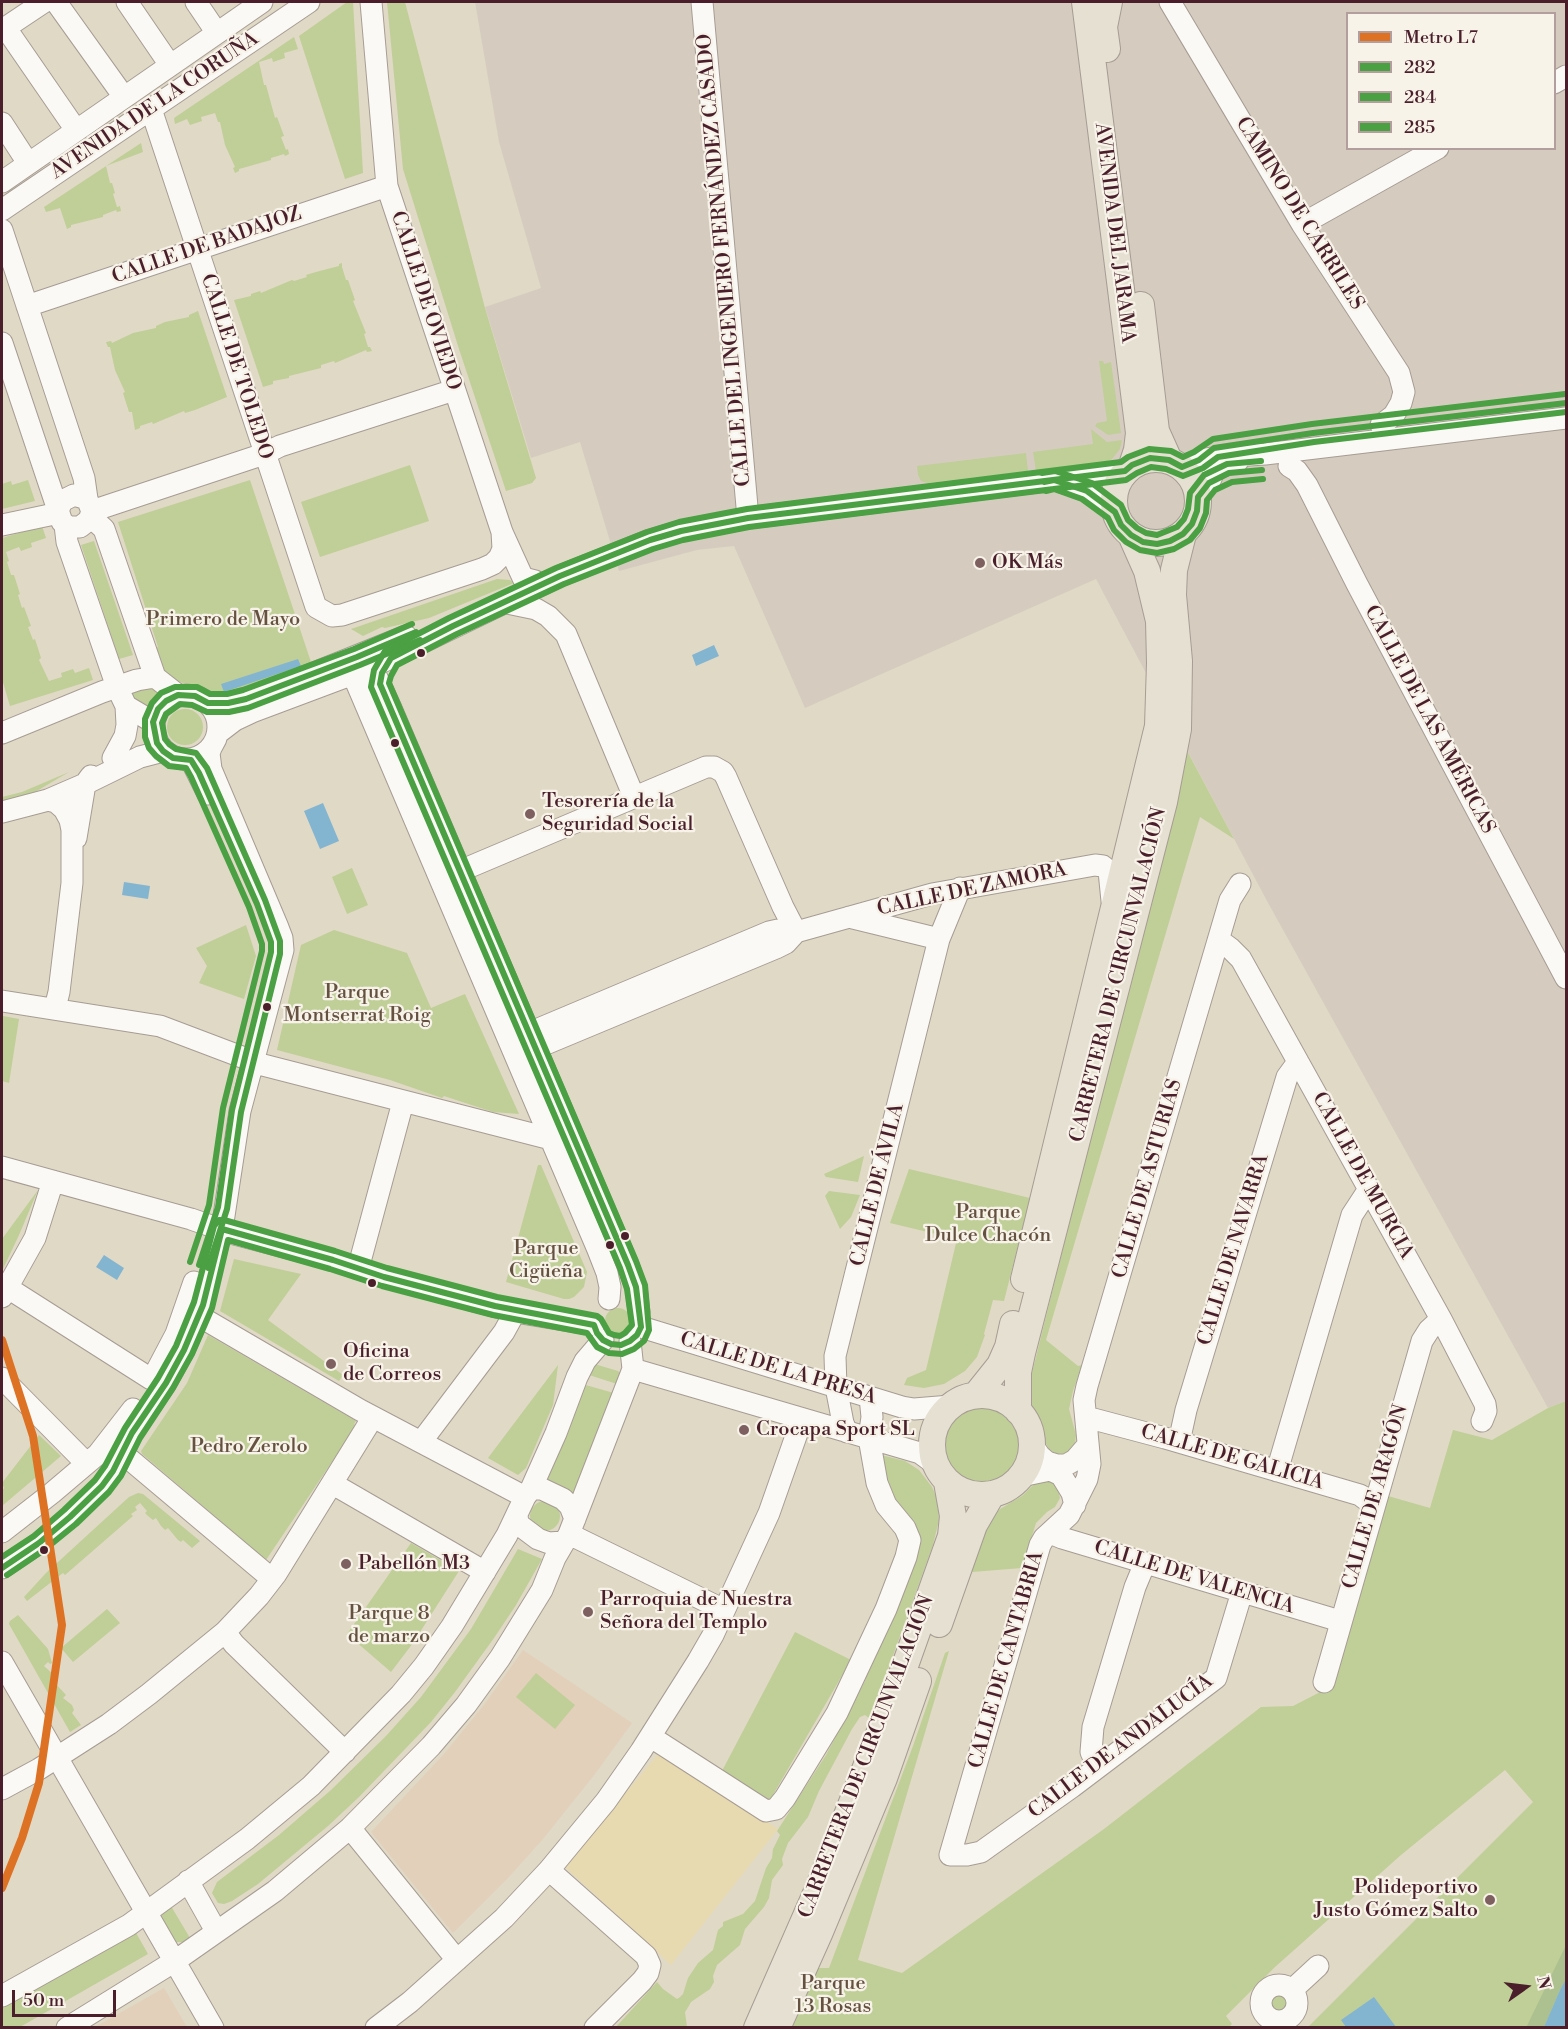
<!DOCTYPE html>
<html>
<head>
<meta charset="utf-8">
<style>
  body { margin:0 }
  #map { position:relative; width:1568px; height:2029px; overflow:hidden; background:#e0d9c6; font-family:"Libre Bodoni",serif }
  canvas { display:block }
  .frame { position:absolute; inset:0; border:3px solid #4a1f2b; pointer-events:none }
  .legend { position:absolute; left:1346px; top:12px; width:210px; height:138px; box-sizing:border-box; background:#f7f3e8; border:2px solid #b29e9c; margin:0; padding:8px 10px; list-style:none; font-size:18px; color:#4a1f2b }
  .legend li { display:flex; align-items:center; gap:12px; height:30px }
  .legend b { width:30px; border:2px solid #b29e9c }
  .north { position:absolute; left:1496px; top:1957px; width:60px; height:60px; -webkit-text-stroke:4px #f7f3e8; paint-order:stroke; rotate:76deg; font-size:16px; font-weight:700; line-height:24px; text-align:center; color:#4a1f2b }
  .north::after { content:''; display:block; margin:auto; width:21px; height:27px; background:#4a1f2b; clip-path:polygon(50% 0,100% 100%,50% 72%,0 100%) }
  .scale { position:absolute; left:12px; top:1990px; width:104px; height:27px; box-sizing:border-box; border:3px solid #4a1f2b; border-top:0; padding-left:8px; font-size:18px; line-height:21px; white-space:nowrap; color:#4a1f2b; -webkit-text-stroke:4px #f7f3e8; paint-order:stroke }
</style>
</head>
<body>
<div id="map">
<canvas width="1568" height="2029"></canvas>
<div class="frame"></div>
<ul class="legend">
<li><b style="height:8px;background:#dd7225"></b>Metro L7</li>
<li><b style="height:8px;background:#4aa043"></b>282</li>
<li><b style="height:8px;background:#4aa043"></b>284</li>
<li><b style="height:8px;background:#4aa043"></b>285</li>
</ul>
<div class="north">N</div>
<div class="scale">50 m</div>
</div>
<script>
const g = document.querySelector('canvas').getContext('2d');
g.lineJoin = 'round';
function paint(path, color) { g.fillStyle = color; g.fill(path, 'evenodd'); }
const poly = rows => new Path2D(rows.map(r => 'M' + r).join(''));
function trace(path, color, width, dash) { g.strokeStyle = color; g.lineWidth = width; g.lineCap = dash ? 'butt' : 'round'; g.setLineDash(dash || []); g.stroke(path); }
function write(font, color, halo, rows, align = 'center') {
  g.font = font + ' "Libre Bodoni",serif'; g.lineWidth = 4.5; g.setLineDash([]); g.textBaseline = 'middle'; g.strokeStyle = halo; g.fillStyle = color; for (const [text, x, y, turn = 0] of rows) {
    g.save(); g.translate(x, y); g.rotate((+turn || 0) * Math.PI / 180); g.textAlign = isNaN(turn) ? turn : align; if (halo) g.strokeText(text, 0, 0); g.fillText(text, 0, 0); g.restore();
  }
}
paint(poly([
  [523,1650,632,1723,595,1774,543,1839,508,1878,453,1933,371,1832,444,1754,484,1705],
  [164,1988,187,2027,95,2027]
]), '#e2d0ba');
paint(poly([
  [475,2,1566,2,1566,1401,1548,1408,1267,901,1096,579,805,708,734,546,697,550,619,571,580,442,531,458,485,307,541,288,499,142],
  [1348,14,1554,14,1554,148,1348,148]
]), '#d5ccbf');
paint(poly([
  [347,2,353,2,363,173,345,179,299,36],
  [387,2,405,2,485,308,536,478,532,483,506,491,459,349,403,169],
  [294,37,298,49,284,53,285,58,273,62,272,58,259,62,264,85,266,85,275,118,277,117,284,136,281,137,286,150,288,149,289,154,285,156,284,154,271,158,271,160,239,169,239,171,235,173,233,168,235,167,225,145,220,122,218,122,215,113,201,117,202,121,190,125,187,119,175,124,174,118],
  [141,143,143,152,106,166,110,183,112,183,115,193,113,194,117,207,120,206,121,211,117,212,116,210,103,215,103,217,71,225,71,227,67,229,60,208,46,212,44,207],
  [342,263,342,267,346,280,348,280,355,300,353,301,366,333,364,334,368,347,370,347,372,351,367,352,366,350,335,363,334,361,321,365,321,368,289,376,289,378,273,381,273,384,263,387,234,300,251,296,251,294,260,291,261,293,292,280,294,281,307,277,306,275,316,272,339,266,339,264],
  [198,311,227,397,195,410,185,413,184,411,153,424,152,422,140,426,140,428,135,430,132,412,129,412,123,393,125,392,115,370,110,347,108,347,106,342,111,341,112,343,133,333,156,328,156,326,165,322,189,317,189,315],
  [1099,361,1103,361,1104,364,1111,362,1121,433,1108,435,1095,426,1097,423,1107,421],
  [1091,429,1107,442,1122,440,1120,449,1112,459,1108,461,1036,471,1033,452,1093,444],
  [1026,453,1028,471,928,483,921,481,918,475,917,466],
  [410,465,429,521,320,557,301,502],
  [28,480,35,501,2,509,2,484,11,481,12,485],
  [250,480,313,668,217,697,195,687,165,677,149,650,158,647,118,522],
  [42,526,46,538,31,543,32,547,21,551,19,547,6,552,9,561,7,562,11,575,14,575,20,594,18,595,22,608,24,607,31,626,28,627,33,640,35,639,41,658,39,660,49,681,62,677,61,673,73,669,75,673,89,668,93,680,10,706,2,679,2,538],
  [94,541,133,655,119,659,81,545],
  [497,579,510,580,514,583,429,618,385,628,382,627,363,636,351,629],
  [147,685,164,696,151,710,136,704,127,690],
  '167 727a18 18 0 1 1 36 0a18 18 0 1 1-36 0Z',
  [1185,747,1234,839,1200,817,1046,1340,1078,1366,1082,1365,1073,1391,1069,1409,1076,1435,1075,1444,1067,1453,1056,1454,1049,1449,1045,1442,1041,1425,1030,1401,1030,1381,1130,978],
  [69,772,30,795,2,802,2,797,22,792],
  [352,868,368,905,347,914,332,877],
  [246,925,256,956,244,999,199,983,207,966,196,948],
  [334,930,407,953,431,1008,465,994,519,1114,493,1112,444,1096,442,1098,390,1080,277,1050,301,945],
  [2,1012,3,1016,19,1019,9,1083,2,1081],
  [864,1156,858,1182,826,1177,824,1174],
  [538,1165,541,1165,587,1272,584,1287,574,1297,569,1299,564,1299,506,1282],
  [909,1169,1030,1198,1004,1301,993,1300,984,1334,985,1335,977,1357,965,1371,944,1384,924,1388,904,1385,907,1378,926,1370,957,1239,890,1223],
  [38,1190,19,1235,2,1271,2,1239],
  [829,1191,860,1195,851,1217,840,1229,825,1196],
  [234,1259,301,1274,268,1320,343,1375,339,1381,220,1311],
  '605 1321a13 13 0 1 1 26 0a13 13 0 1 1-26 0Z',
  [208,1335,356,1421,354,1424,356,1426,266,1560,142,1454,141,1451,187,1383],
  [591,1363,618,1371,620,1373,617,1384,586,1374],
  [558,1365,553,1405,526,1468,518,1475,488,1458],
  [582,1384,614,1393,573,1496,544,1480],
  [1566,1401,1566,2027,1308,2027,1533,1802,1505,1770,1401,1855,1275,1967,1226,2016,1232,2024,1229,2027,792,2028,817,1968,829,1968,913,1746,945,1653,949,1651,858,1960,902,1973,1104,1829,1261,1707,1293,1706,1330,1687,1388,1496,1430,1508,1453,1430,1492,1440,1548,1408],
  '943 1446a38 38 0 1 1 76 0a38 38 0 1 1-76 0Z',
  [39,1435,61,1456,2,1506,2,1491,4,1488,2,1483],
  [881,1455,905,1461,919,1470,932,1487,937,1498,939,1520,933,1545,870,1719,865,1715,860,1717,852,1729,819,1791,808,1817,788,1843,782,1859,783,1865,772,1880,769,1898,764,1907,745,1929,740,1945,717,1965,713,1976,714,1982,710,1989,691,2002,687,2009,685,2012,687,2027,615,2028,657,1982,663,1989,677,1999,680,1997,683,1994,688,1978,698,1963,713,1950,718,1930,723,1926,723,1922,743,1914,755,1901,766,1868,772,1858,773,1849,780,1835,777,1831,826,1755,866,1679,863,1677,919,1546,920,1538,915,1525,895,1500,883,1471],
  [1048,1480,1057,1486,1060,1498,1055,1507,1047,1512,1036,1523,1022,1568,972,1572,983,1534,992,1518,1000,1509,1022,1496,1034,1484],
  [138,1493,143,1494,200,1541,192,1548,183,1540,181,1542,178,1540,168,1528,165,1530,161,1526,156,1518,153,1520,148,1516,145,1513,147,1511,140,1503,135,1507,137,1510,131,1514,133,1516,65,1575,63,1573,27,1601,24,1597,46,1573,129,1497],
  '530 1516a15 15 0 1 1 30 0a15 15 0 1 1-30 0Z',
  [411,1543,459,1571,413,1643,391,1672,347,1634],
  [518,1549,542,1559,516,1605,494,1638,455,1692,431,1722,359,1797,328,1826,258,1884,232,1901,224,1904,218,1903,212,1893,217,1882,279,1835,331,1790,386,1736,421,1697,471,1629],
  [107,1609,120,1623,73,1662,61,1648],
  [18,1615,48,1649,52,1663,50,1664,48,1662,44,1666,55,1676,58,1681,55,1683,66,1695,63,1698,72,1705,74,1710,72,1713,81,1725,70,1732,9,1624,10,1621],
  [795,1632,851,1660,770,1800,722,1771],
  [536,1673,575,1705,555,1729,516,1697],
  [168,1901,190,1938,184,1942,174,1942,158,1915],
  [135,1931,148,1954,20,2027,2,2027,2,2007],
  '1270 2004a10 10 0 1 1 20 0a10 10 0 1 1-20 0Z'
]), '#bfcf97');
paint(poly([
  [1566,1945,1566,1979,1560,1990,1544,2027,1526,2028]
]), '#adc090');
paint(poly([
  [660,1752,778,1829,671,1965,564,1866]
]), '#e8dab0');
paint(poly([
  [714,645,719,656,696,666,692,655],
  [298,659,301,666,224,692,221,684],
  [323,803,339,841,320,849,304,811],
  [124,882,150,886,148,899,122,895],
  [104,1255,124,1268,117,1280,96,1267],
  [1566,1979,1566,2027,1544,2027,1560,1990],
  [1374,1997,1396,2027,1346,2027,1341,2020]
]), '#84b5d0');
const minor = poly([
  [56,2,124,97],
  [127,2,170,65],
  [196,2,217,33],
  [371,2,387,186,502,532,523,578,535,581],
  [702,2,748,518],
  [1170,2,1302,224,1399,373,1404,392,1401,403,1394,415,1381,425],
  [5,27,76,130],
  [2,30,44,2],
  [1554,83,1566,76],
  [151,109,316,607,332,616,342,615,482,569,493,564,499,558,503,549,502,532],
  [2,123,28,163],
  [2,182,262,2],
  [2,210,309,2],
  [1302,224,1438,148],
  [2,230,84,478,87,499],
  [27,306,387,186],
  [2,343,62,522,69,527,80,527,89,520,92,511,87,499,74,495,62,501,58,511],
  [1289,466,1297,471,1307,485,1357,584,1566,978],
  [1182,467,1199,460,1218,457,1265,454,1566,418],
  [1061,482,1087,491,1115,512],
  [1198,497,1209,483,1215,469,1238,461],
  [92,511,264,454,280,446,454,390],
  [91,517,104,529,155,677,178,695],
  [2,525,59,513],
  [65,525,67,542,117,687,126,706,153,722],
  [507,603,536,609,548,616,566,634,634,797],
  [357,657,372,667,390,706,628,1265,636,1287,639,1312],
  [356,662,353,675,598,1250,607,1273,610,1287,609,1299],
  '154 727a32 32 0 1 1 64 0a32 32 0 1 1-64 0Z',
  [208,703,228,703,264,693,406,636],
  [2,733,102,692,137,680,155,677],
  [218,733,235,720,252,712,372,667,560,576,650,540,681,531,748,518,1125,471],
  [113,758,125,736,127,725,126,706],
  [191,760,208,794],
  [48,800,56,802,64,809,70,820,72,830,72,883,59,992,55,1008],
  [2,812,48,800,85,784,140,757,163,751],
  [76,838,85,784,91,776],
  [460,871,706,767,714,767,723,772,726,777,783,907,796,932],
  [1240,884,1230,900,1087,1386,1084,1400,1090,1464,1087,1479,1069,1515,1044,1538,1040,1545,950,1855,967,1855,981,1852,1072,1787,1216,1678,1242,1592],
  [849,917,939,939],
  [1219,940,1230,948,1241,959,1441,1319,1485,1404,1486,1411,1482,1421],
  [2,1001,160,1026,263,1065,559,1141],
  [517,1038,769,932,778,930,796,932,932,894,1095,865,1103,866,1109,871,1112,901],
  [524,1053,776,948,786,943,796,932],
  [2,1167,191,1219,234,1234,333,1260,384,1277,515,1312,594,1325],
  [358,1269,403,1102],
  [8,1288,151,1379],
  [2,1297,35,1238,53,1181],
  [199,1316,360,1410,525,1497],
  [641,1327,902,1407,914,1409,951,1406],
  [633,1369,920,1453,935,1464],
  [156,1372,176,1334,194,1282],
  [2,1378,86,1463],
  [1086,1417,1165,1438,1360,1495,1368,1501,1372,1508],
  [847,1432,843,1423,836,1387,835,1356,939,939,960,888],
  [421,1442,504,1332,515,1312],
  [1179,1442,1186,1410,1287,1077,1298,1062],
  [1031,1443,1040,1456,1047,1462,1057,1465,1066,1465,1075,1460,1088,1445],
  [121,1452,272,1579],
  [1277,1471,1352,1215,1369,1189],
  [1021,1476,1050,1470,1061,1475,1072,1493,1075,1505],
  [333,1484,485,1572],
  [531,1489,542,1489,563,1499,570,1506,575,1519],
  [517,1515,518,1524,538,1539,549,1543,563,1542],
  [2,1532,52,1493,98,1454,133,1409],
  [1050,1533,1062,1538,1340,1621],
  [569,1534,724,1610],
  [2,1568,39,1543,70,1517,102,1486,113,1471,132,1433,166,1383,184,1350,199,1316,215,1255,222,1229,240,1111,283,950,282,938,277,925,211,769,209,753,211,748],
  [225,1632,234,1644,345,1752],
  [2,1662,213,2028],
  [1324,1682,1422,1341,1429,1330,1441,1319],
  [651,1737,766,1811,776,1809,785,1798,837,1713,886,1609,906,1557,910,1540,905,1528,886,1505,877,1483,869,1438,872,1417,870,1397],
  [1098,1767,1091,1752,1093,1727,1135,1587,1145,1563],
  [2,1789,39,1769,109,1724,149,1694,225,1632,259,1596,276,1574,373,1417],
  [350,1828,457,1960],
  [549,1870,646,1956,650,1965,648,1973,642,1981,595,2028],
  [188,1881,216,1931],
  '1261 2003a18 18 0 1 1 36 0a18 18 0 1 1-36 0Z',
  [1292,1990,1318,1966],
  [2,1996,129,1925,247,1839,311,1786,401,1694,424,1666,452,1626,507,1535,525,1497,531,1489,556,1433,577,1377,585,1361,603,1340],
  [67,2028,175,1961,275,1891,350,1828,431,1746,466,1705,500,1658,542,1590,555,1558,569,1534,633,1369,630,1341],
  [376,2028,410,2002,504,1918,549,1870,606,1801,641,1751,698,1661,713,1635,769,1513,802,1419]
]);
const major = poly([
  [1085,2,1139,433,1137,450,1132,465],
  [1107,49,1104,27,1109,2],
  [1141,305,1156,431,1169,460],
  '1114 501a42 42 0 1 1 84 0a42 42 0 1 1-84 0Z',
  [1024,1279,1158,726,1160,663,1159,621,1147,571,1131,535],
  [976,1395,1000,1365,1008,1347,1013,1324],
  '932 1445a50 50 0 1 1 100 0a50 50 0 1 1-100 0Z',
  [1018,1411,1018,1372,1022,1353,1164,802,1178,729,1179,661,1173,595,1174,570,1183,534],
  [939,1624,974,1525,992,1494],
  [757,2028,818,1889,896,1691,951,1536,953,1516,947,1482],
  [777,2028,819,1934,884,1778,918,1681]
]);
trace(minor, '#a69c93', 23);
trace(major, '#a69c93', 28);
trace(minor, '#faf9f6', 21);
trace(major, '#e5e0d2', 26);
trace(poly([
  [1044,482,1054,480,1087,491,1115,512,1121,525,1131,535,1143,542,1157,544,1170,541,1183,534,1192,524,1197,511,1198,497,1209,483,1229,473,1262,470],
  [199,1265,218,1207,232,1110,271,952,271,942,257,904,199,773,191,760,173,758,163,751,157,743,153,722,158,709,166,701,178,695,195,696,208,703,228,703,246,699,357,657,416,632],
  [2,1568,39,1543,70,1517,102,1486,113,1471,132,1433,166,1383,184,1350,203,1305,222,1229,333,1260,384,1277,495,1306,594,1325,597,1333,603,1340,611,1344,621,1345,630,1341,637,1335,641,1327,636,1287,628,1265,380,684,382,673,391,658,453,626,560,576,650,540,681,531,748,518,1125,471,1132,465,1150,458,1169,460,1182,467,1199,460,1214,448,1313,433,1566,403]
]), '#4aa043', 6);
trace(poly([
  [1046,491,1054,489,1082,499,1108,518,1114,530,1126,542,1140,550,1157,553,1174,549,1190,540,1200,528,1206,513,1207,500,1215,490,1232,482,1263,479],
  [208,1268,227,1209,241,1112,280,954,280,941,265,900,207,768,196,753,176,749,169,744,165,739,162,723,166,714,180,704,192,705,207,712,229,712,248,708,360,665,420,640],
  [7,1575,44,1550,76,1524,109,1492,121,1476,140,1438,173,1388,192,1354,212,1308,228,1240,330,1269,382,1286,493,1315,587,1333,597,1347,609,1353,622,1354,634,1349,644,1341,649,1330,645,1285,636,1261,389,683,391,676,397,665,457,634,564,584,653,549,683,540,749,527,1126,480,1137,473,1151,467,1166,469,1183,476,1203,468,1218,457,1314,442,1566,412]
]), '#4aa043', 6);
trace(poly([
  [1042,473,1055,471,1092,483,1121,505,1128,520,1137,528,1146,533,1157,535,1177,527,1184,519,1188,509,1190,493,1204,475,1227,464,1261,461],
  [190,1262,209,1205,223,1108,262,951,262,944,249,907,191,777,186,768,169,766,156,756,149,748,145,737,145,719,152,703,161,693,175,687,197,687,210,694,227,694,243,690,354,649,412,624],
  [2,1557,34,1536,64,1510,95,1480,105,1466,125,1428,158,1378,176,1346,194,1302,214,1226,219,1220,224,1220,335,1251,387,1268,497,1297,597,1316,601,1319,609,1333,614,1335,620,1336,625,1333,632,1325,627,1289,620,1268,371,687,374,670,385,651,449,618,556,568,647,532,679,522,747,509,1121,462,1128,457,1149,449,1171,451,1183,457,1194,452,1213,439,1312,424,1565,394]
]), '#4aa043', 6);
trace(poly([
  [2,1340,33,1436,62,1625,39,1783,22,1838,2,1888]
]), '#dd7225', 8);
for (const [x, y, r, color] of [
  [980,563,6,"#7e6061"],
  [421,653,5,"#4a1f2b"],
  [395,743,5,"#4a1f2b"],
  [530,814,6,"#7e6061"],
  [267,1007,5,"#4a1f2b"],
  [625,1236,5,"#4a1f2b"],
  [610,1245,5,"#4a1f2b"],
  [372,1283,5,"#4a1f2b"],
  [331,1364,6,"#7e6061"],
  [744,1430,6,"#7e6061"],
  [44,1550,5,"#4a1f2b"],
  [346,1564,6,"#7e6061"],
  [588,1612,6,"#7e6061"],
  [1490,1900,6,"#7e6061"]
]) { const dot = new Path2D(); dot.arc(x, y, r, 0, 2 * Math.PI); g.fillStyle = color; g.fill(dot); trace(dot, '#f7f3e8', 2); }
write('20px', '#4a1f2b', '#f7f3e8', [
  ["AVENIDA DE LA CORUÑA",155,106,-34],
  ["CAMINO DE CARRILES",1299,214,58],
  ["AVENIDA DEL JARAMA",1114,233,83],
  ["CALLE DE BADAJOZ",207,246,-19],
  ["CALLE DEL INGENIERO FERNÁNDEZ CASADO",725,260,-95],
  ["CALLE DE OVIEDO",425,301,72],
  ["CALLE DE TOLEDO",236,367,72],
  ["CALLE DE LAS AMÉRICAS",1429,720,62],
  ["CALLE DE ZAMORA",972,890,-12],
  ["CARRETERA DE CIRCUNVALACIÓN",1119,975,-76],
  ["CALLE DE MURCIA",1362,1176,61],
  ["CALLE DE ASTURIAS",1148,1179,-74],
  ["CALLE DE ÁVILA",878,1185,-76],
  ["CALLE DE NAVARRA",1234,1250,-73],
  ["CALLE DE LA PRESA",778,1369,17],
  ["CALLE DE GALICIA",1232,1458,16],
  ["CALLE DE ARAGÓN",1376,1497,-74],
  ["CALLE DE VALENCIA",1194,1578,17],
  ["CALLE DE CANTABRIA",1007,1660,-74],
  ["CALLE DE ANDALUCÍA",1121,1747,-37],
  ["CARRETERA DE CIRCUNVALACIÓN",867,1757,-69]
]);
write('20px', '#4a1f2b', '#f7f3e8', [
  ["OK Más",992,563],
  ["Tesorería de la",542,802],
  ["Seguridad Social",542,825],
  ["Oficina",343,1352],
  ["de Correos",343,1375],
  ["Crocapa Sport SL",756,1430],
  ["Pabellón M3",358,1564],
  ["Parroquia de Nuestra",600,1600],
  ["Señora del Templo",600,1623],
  ["Polideportivo",1478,1888,"right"],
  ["Justo Gómez Salto",1478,1911,"right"]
], 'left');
write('20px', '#655140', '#f7f3e8', [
  ["Primero de Mayo",223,620],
  ["Parque",357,993],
  ["Montserrat Roig",357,1016],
  ["Parque",988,1213],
  ["Dulce Chacón",988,1236],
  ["Parque",546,1249],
  ["Cigüeña",546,1272],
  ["Pedro Zerolo",249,1447],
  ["Parque 8",389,1614],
  ["de marzo",389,1637],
  ["Parque",833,1984],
  ["13 Rosas",833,2007]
]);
</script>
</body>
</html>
